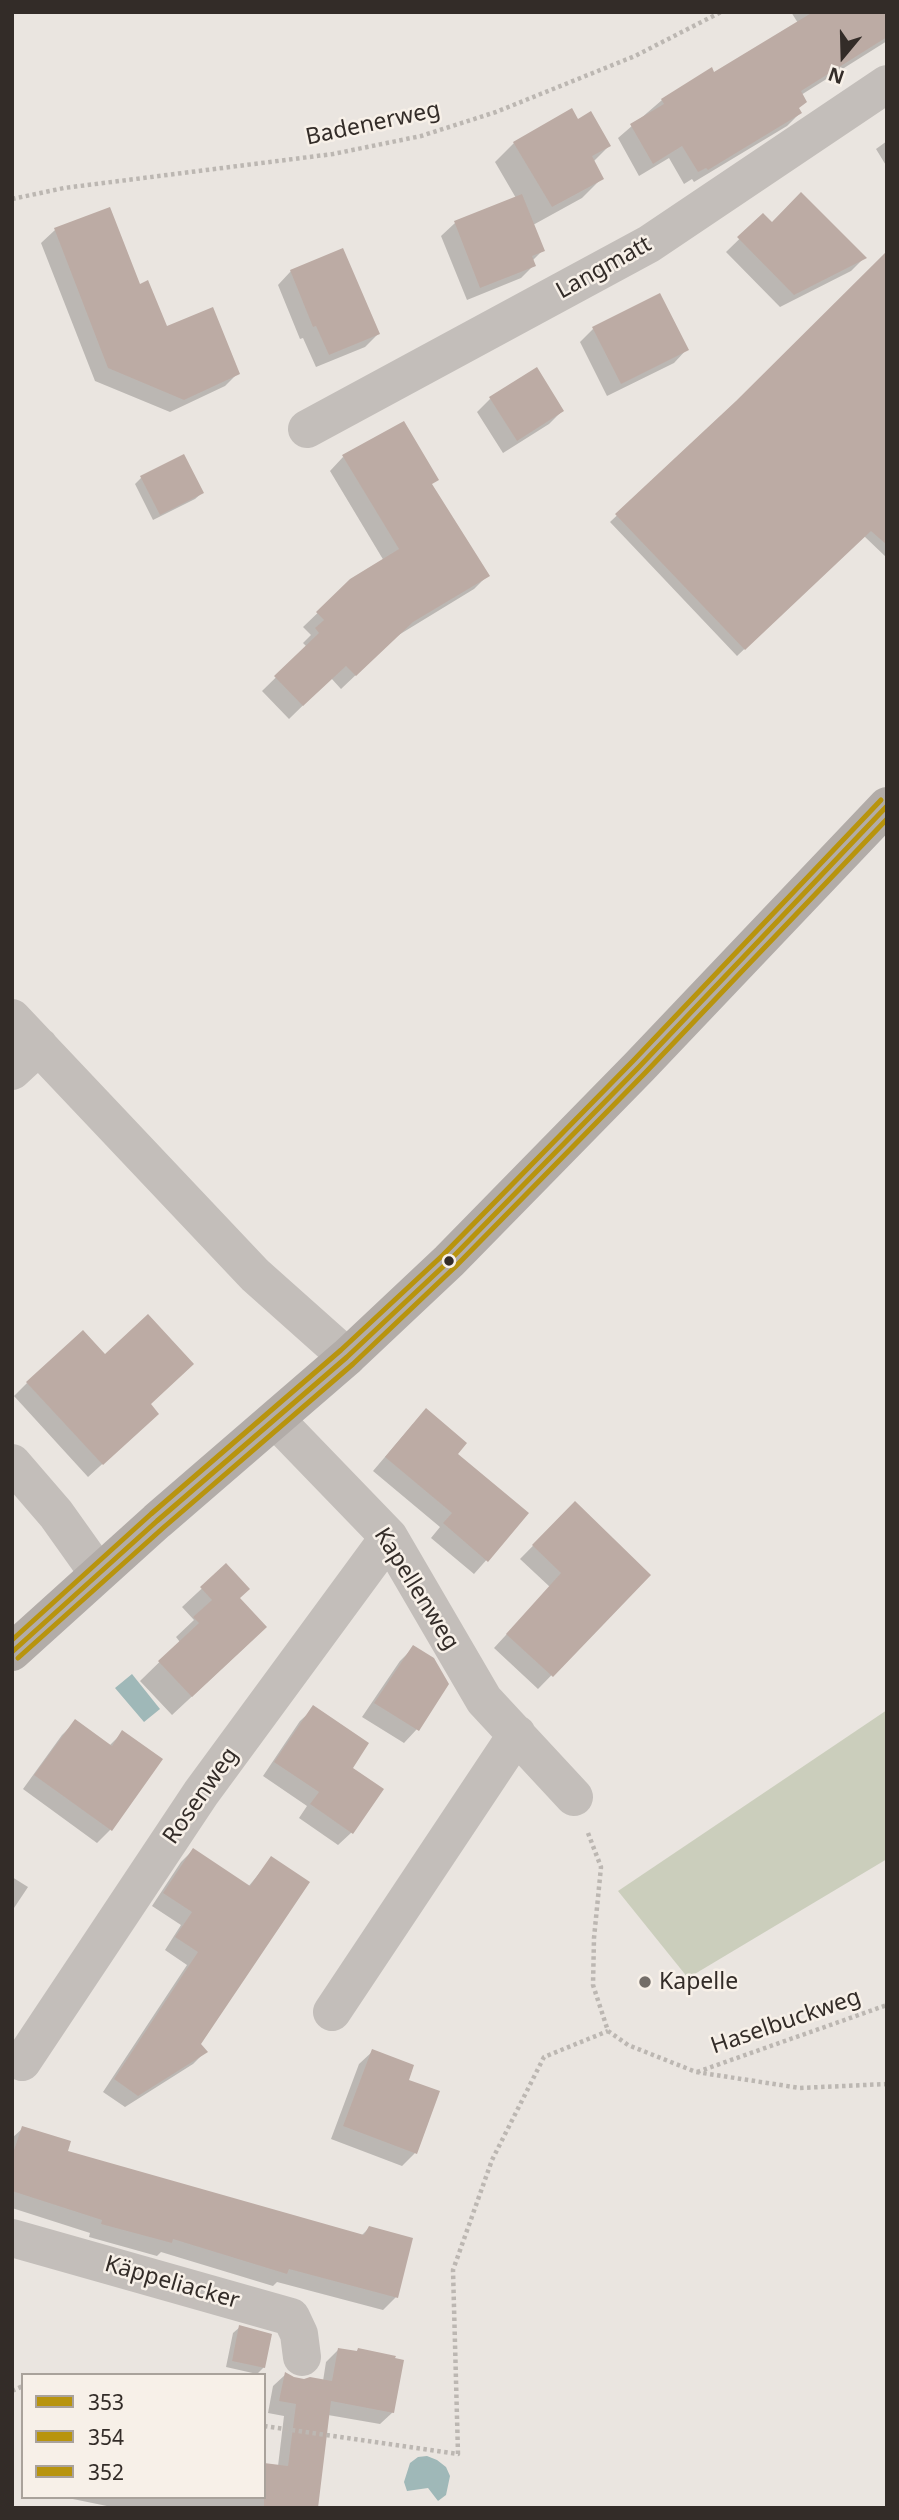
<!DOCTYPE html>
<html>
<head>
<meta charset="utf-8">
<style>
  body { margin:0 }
  #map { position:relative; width:899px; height:2520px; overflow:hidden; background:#eae5e0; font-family:"Noto Sans",sans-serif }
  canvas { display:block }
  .frame { position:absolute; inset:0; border:14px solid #332c28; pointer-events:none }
  .legend { position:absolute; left:21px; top:2373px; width:245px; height:126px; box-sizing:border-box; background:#f7f0e8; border:2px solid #a9a29b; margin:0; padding:9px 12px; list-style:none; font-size:21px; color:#332c28 }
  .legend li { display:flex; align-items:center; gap:14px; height:35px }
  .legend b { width:35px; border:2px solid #a9a29b }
  .north { position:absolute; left:808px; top:21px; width:70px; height:70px; -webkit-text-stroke:5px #f7f0e8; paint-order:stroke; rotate:199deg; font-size:19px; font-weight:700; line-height:28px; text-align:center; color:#332c28 }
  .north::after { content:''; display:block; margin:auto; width:24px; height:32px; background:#332c28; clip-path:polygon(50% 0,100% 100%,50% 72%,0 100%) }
</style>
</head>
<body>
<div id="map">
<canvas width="899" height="2520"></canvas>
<div class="frame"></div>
<ul class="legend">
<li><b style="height:9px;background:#b8940e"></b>353</li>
<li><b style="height:9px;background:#b8940e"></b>354</li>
<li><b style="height:9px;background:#b8940e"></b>352</li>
</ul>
<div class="north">N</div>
</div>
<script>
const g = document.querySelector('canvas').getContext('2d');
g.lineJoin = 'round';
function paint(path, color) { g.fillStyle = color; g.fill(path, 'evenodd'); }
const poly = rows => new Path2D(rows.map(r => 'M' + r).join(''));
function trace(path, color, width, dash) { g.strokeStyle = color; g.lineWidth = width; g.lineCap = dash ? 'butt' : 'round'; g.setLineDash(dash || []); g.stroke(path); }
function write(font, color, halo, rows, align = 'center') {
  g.font = font + ' "Noto Sans",sans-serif'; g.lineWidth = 5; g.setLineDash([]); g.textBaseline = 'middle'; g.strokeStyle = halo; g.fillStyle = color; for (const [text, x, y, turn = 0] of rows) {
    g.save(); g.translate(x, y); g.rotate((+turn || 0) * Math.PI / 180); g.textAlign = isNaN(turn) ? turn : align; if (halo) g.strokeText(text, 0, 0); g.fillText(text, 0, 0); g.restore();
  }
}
paint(poly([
  [887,1710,887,1859,688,1978,618,1891]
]), '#cbcebc');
paint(poly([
  [132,1674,160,1709,144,1722,115,1688],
  [427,2456,437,2460,446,2467,450,2476,446,2495,438,2501,428,2488,407,2491,404,2482,410,2463,418,2457]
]), '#9fb8b8');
paint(poly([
  [791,12,887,12,887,41,801,95,798,109,800,113,787,126,694,182,692,179,684,184,669,158,639,176,618,138,662,100,714,74,798,23],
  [577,121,609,146,593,162,601,179,582,198,533,225,543,250,532,261,534,265,521,278,467,300,441,236,455,223,516,198,495,162,514,143],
  [887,141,887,167,876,149],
  [109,209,139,286,166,329,238,373,225,386,170,412,95,381,41,243,55,230],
  [763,216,772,224,864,258,851,271,780,307,726,252],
  [887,253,887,558,864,536,737,656,610,522,737,402],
  [291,271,378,334,365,347,316,367,303,338,300,339,278,285],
  [593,329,687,349,674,363,607,396,580,342],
  [490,399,562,411,549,424,503,453,477,412],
  [183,456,202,493,195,499,153,520,135,484,141,478],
  [343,457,431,485,488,575,474,589,397,636,341,689,331,678,289,719,262,691,307,647,303,643,311,635,303,627,351,581,384,561,330,471],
  [27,1383,149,1405,144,1426,88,1477,14,1396],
  [413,1424,455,1454,527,1514,474,1574,431,1538,440,1527,373,1471],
  [575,1503,649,1575,538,1689,494,1648,550,1587,520,1559],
  [226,1566,238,1598,246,1646,172,1715,140,1681,180,1642,176,1637,194,1620,182,1607],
  [413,1648,417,1729,404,1743,362,1717,400,1661],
  [314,1708,350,1768,352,1832,338,1845,299,1818,307,1806,263,1776,300,1721],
  [75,1722,109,1746,123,1732,110,1830,97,1843,23,1789,62,1735],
  [193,1850,248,1887,272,1858,199,2044,205,2052,193,2064,125,2107,103,2092,187,1965,165,1950,181,1925,152,1906,181,1862],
  [12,1877,28,1887,12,1911],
  [373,2051,406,2081,415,2153,402,2166,331,2139,359,2064],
  [23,2128,66,2152,361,2236,369,2228,396,2297,383,2310,277,2282,273,2286,161,2252,157,2256,89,2237,90,2233,12,2208,12,2138],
  [240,2327,264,2367,257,2374,226,2367,233,2333],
  [338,2350,355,2353,358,2350,393,2412,380,2424,328,2415,316,2508,107,2508,107,2506,63,2497,264,2497,278,2466,284,2416,268,2413,273,2386,286,2374,294,2379,323,2381,326,2362]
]), '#0003');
paint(poly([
  [813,12,887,12,887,37,801,91,807,102,799,108,802,113,708,170,706,168,698,172,682,146,653,164,630,124,664,104,661,99,712,67,714,72],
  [572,108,578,119,591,111,611,146,592,156,604,179,552,207,513,142],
  [801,192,867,258,794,295,737,237,763,213,772,222],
  [522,194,545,251,532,256,536,266,480,288,454,221],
  [110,207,140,284,148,280,167,326,213,307,240,374,184,400,108,368,54,228],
  [343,248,380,334,329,355,316,326,313,327,290,270],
  [887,251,887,545,871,531,745,650,615,514,736,401],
  [660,293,689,350,621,384,592,327],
  [537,367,564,411,517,441,489,397],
  [404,421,439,480,432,484,490,576,413,622,356,676,346,666,303,706,274,676,319,633,315,628,324,620,316,612,350,579,399,549,342,455],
  [184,454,204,493,160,515,140,476],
  [148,1314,194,1364,151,1404,159,1414,103,1465,26,1382,83,1330,105,1354],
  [426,1408,467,1443,458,1454,529,1513,488,1562,443,1523,452,1513,385,1457],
  [575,1501,651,1575,553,1677,506,1634,561,1573,532,1545],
  [226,1563,250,1589,240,1598,267,1627,192,1697,158,1661,199,1623,193,1617,212,1600,200,1587],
  [413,1645,434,1658,449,1684,419,1731,374,1703],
  [313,1705,369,1743,353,1768,384,1789,353,1834,310,1804,319,1792,274,1762],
  [75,1719,112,1746,122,1730,163,1759,112,1831,34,1775],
  [193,1848,250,1886,271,1856,310,1882,201,2044,208,2052,138,2096,114,2079,198,1952,175,1937,192,1912,163,1893],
  [372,2049,414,2065,409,2080,440,2091,417,2154,343,2126],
  [22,2126,71,2141,68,2151,364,2235,369,2226,413,2238,398,2298,289,2269,287,2274,173,2239,172,2243,101,2224,102,2220,12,2191,12,2156],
  [239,2325,272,2334,265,2368,232,2361],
  [338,2348,357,2351,358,2348,396,2356,395,2358,404,2360,394,2413,331,2401,318,2508,264,2508,264,2463,288,2466,296,2404,279,2401,285,2372,294,2377,304,2379,310,2377,332,2381]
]), '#bcaba4');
trace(poly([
  [12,199,64,188,333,154,421,136,496,112,635,56,721,12],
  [588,1833,601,1867,594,1938,593,1985,608,2031,628,2045,696,2072,800,2088,887,2084],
  [697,2072,887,2005],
  [12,2391,23,2386],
  [264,2426,458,2454,453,2270,492,2160,544,2057,608,2031]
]), '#bcb7b2', 4.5, [3.5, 3.5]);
trace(poly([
  [307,429,649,244,887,84],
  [12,1018,255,1275,347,1357],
  [12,1071,39,1046],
  [276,1420,389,1537,484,1700,574,1797],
  [12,1463,56,1514,98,1573],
  [332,2012,517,1734],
  [22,2062,201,1793,389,1537],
  [12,2238,291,2317,299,2334,302,2357]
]), '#c3beba', 38);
trace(poly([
  [12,1652,157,1521,347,1357,449,1261,639,1067,887,806]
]), '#b2aca8', 38);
trace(poly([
  [12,1652,157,1521,347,1357,449,1261,639,1067,887,806]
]), '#b8940e', 5);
trace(poly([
  [18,1658,163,1528,353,1364,455,1267,645,1073,887,819]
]), '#b8940e', 5);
trace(poly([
  [12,1640,151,1514,341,1350,443,1255,633,1061,881,800]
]), '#b8940e', 5);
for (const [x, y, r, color] of [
  [449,1261,6,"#332c28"],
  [645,1982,7,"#736d68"]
]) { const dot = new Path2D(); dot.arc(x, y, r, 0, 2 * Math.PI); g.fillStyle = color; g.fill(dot); trace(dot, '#f7f0e8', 2.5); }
write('23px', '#332c28', '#f7f0e8', [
  ["Badenerweg",373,124,-12],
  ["Langmatt",604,268,-29],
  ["Kapellenweg",416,1589,58],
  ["Rosenweg",201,1796,-55],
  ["Haselbuckweg",786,2022,-19],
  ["Käppeliacker",172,2283,16]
]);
write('23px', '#332c28', '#f7f0e8', [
  ["Kapelle",659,1982]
], 'left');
</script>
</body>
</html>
